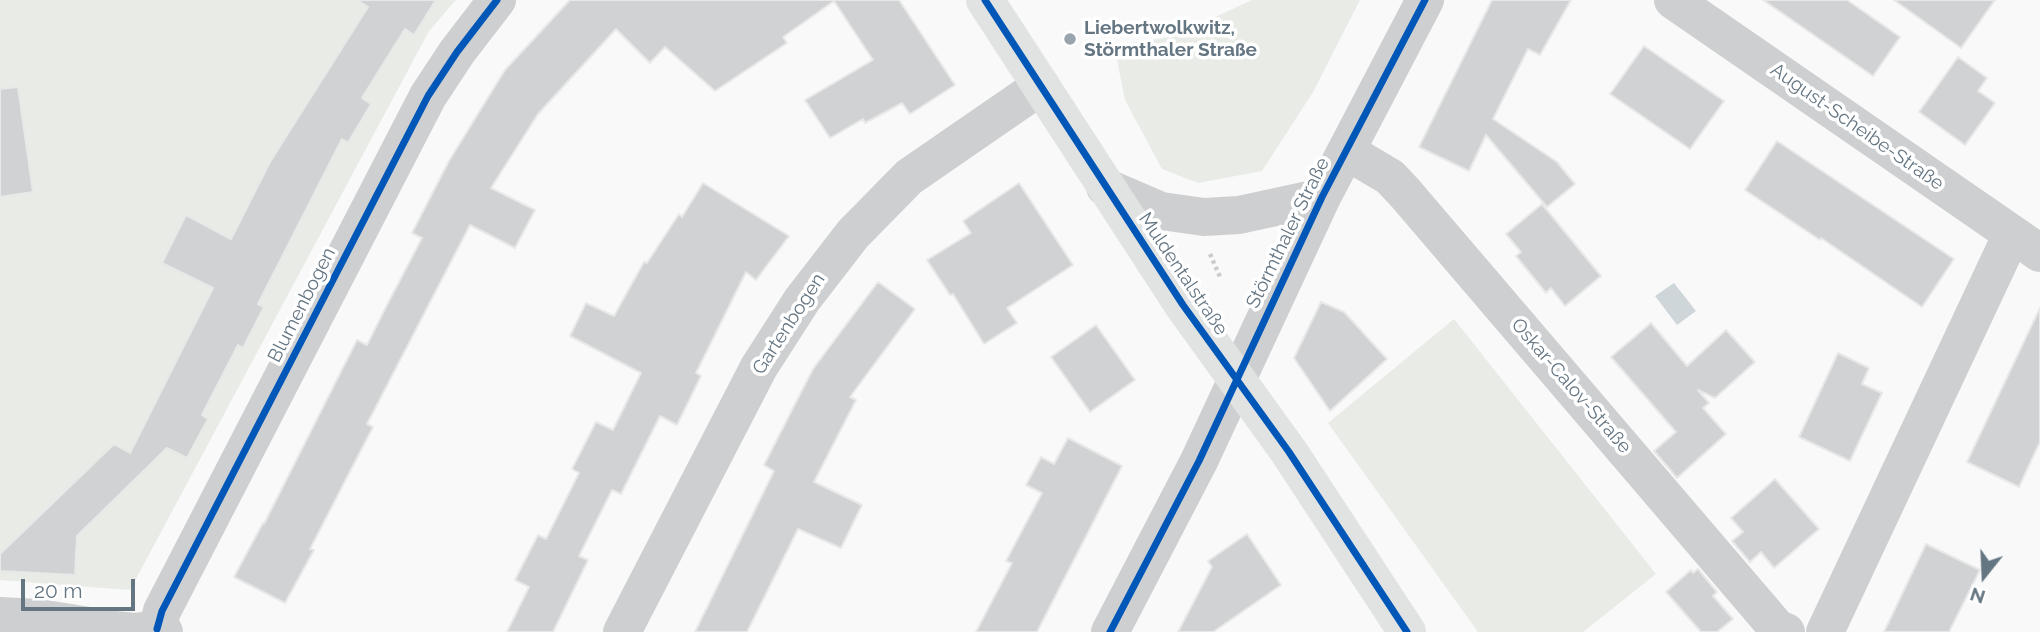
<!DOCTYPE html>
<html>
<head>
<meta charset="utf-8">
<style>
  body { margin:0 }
  #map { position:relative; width:2040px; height:632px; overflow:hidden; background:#f9f9f9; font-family:Raleway,sans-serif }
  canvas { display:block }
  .north { position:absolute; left:1949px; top:541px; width:70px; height:70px; -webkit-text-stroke:5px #fff; paint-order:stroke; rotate:198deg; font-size:19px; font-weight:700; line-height:28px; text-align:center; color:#657683 }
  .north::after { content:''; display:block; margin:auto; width:24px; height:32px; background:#657683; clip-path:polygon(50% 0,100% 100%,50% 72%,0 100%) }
  .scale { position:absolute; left:21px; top:579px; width:114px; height:32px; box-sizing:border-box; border:4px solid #657683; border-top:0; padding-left:9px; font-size:21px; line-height:24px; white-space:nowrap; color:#657683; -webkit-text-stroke:5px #fff; paint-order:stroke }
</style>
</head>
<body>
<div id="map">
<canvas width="2040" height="632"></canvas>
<div class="north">N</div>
<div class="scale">20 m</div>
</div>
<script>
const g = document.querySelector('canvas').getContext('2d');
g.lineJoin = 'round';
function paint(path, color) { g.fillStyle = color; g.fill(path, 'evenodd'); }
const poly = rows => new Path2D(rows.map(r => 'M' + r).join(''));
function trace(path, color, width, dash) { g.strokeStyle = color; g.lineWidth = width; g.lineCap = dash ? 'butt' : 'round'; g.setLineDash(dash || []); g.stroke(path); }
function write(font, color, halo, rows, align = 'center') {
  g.font = font + ' Raleway,sans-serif'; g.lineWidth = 7; g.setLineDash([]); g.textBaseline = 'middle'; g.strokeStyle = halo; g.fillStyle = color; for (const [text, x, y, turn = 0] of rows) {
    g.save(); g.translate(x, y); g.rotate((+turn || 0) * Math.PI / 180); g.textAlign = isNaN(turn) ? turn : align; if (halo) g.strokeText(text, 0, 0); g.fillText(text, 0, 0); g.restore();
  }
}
paint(poly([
  [0,0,456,0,429,31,130,590,0,580],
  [1252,0,1360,0,1313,92,1262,171,1198,183,1162,169,1125,100,1114,45,1172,37],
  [1454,319,1656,574,1583,632,1478,632,1328,423]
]), '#e8ebe6');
paint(poly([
  [1674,283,1696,311,1677,325,1655,296]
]), '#ced6d9');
const building = poly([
  [357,0,436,0,414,35,405,29,362,98,371,104,348,143,342,139,258,304,264,307,243,348,238,345,202,415,208,419,187,458,167,448,77,536,75,575,0,571,0,554,114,444,130,453,213,288,162,263,186,215,231,239,270,162,368,7,357,0],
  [570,0,899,0,955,85,910,114,902,103,865,123,863,119,830,138,805,100,873,60,834,1,783,37,787,43,715,91,665,47,650,63,616,29,538,114,491,188,535,210,515,248,470,225,367,424,373,427,310,549,314,550,285,603,234,577,263,523,264,524,357,340,367,345,385,309,422,238,412,233,449,161,505,70,570,0],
  [1492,0,1571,0,1540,55,1528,49,1493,119,1557,162,1575,184,1547,207,1486,135,1469,171,1419,147,1492,0],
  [1763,0,1847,0,1900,37,1873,76,1763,0],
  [1894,0,1995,0,1961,48,1894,0],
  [1644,46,1724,101,1690,149,1610,94,1644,46],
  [1958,57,1987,78,1978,91,1995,103,1965,145,1919,112,1958,57],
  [18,87,33,192,0,197,0,89,18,87],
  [1777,141,1954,259,1922,307,1821,238,1820,240,1745,190,1777,141],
  [703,183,789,236,756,280,746,272,696,373,701,376,677,425,660,416,621,494,612,490,579,556,588,560,553,632,507,632,529,587,515,580,538,535,546,539,579,473,572,469,596,422,613,430,641,373,570,336,586,303,614,316,644,262,647,263,679,214,682,217,703,183],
  [1019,183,1073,265,1007,308,1017,323,984,344,953,294,950,295,927,260,971,233,963,221,1019,183],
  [1542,204,1601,276,1565,306,1551,288,1546,293,1516,256,1521,252,1506,234,1542,204],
  [878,282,915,309,850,397,856,400,814,482,862,505,841,548,798,529,747,632,695,632,774,471,764,465,813,369,878,282],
  [1321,302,1344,312,1387,359,1330,411,1294,358,1321,302],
  [2040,308,2040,442,2019,487,1967,462,2040,308],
  [1651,323,1687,366,1726,330,1755,362,1715,398,1698,390,1709,403,1703,408,1726,434,1677,478,1654,451,1676,432,1611,357,1651,323],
  [1096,325,1135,380,1090,412,1051,357,1096,325],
  [1838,353,1869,368,1862,384,1882,393,1850,461,1799,437,1838,353],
  [1068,438,1122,466,1037,632,976,632,1012,563,1006,561,1042,493,1026,485,1041,457,1054,464,1068,438],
  [1775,479,1819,529,1774,568,1761,552,1750,562,1732,541,1743,532,1731,518,1775,479],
  [1247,534,1281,585,1213,632,1178,632,1212,567,1208,561,1247,534],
  [1926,544,1980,570,1949,632,1884,632,1926,544],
  [1698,569,1717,592,1713,596,1733,619,1717,632,1701,632,1666,592,1691,570,1693,573,1698,569]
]);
paint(building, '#d0d2d3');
trace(building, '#e8e8e8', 2);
trace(poly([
  [1210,254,1221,279]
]), '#cbcccd', 4.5, [3.5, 3.5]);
trace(poly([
  [1673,0,2040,253],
  [1346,151,1390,177,1405,193,1777,628,1786,632],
  [1105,187,1161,211,1204,217,1239,215,1322,197],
  [0,616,39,618,114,630,135,632,157,629,164,632],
  [157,629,162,611,428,96,457,52,497,0],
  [622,632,759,367,802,300,853,234,909,177,1041,86],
  [1110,632,1199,461,1322,197,1425,0],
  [1825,632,2004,251,2015,236]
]), '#cecfd0', 38);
trace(poly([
  [985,0,1183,305,1289,452,1407,632]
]), '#e1e2e2', 38);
trace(poly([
  [985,0,1183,305,1289,452,1407,632],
  [157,629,162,611,428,96,457,52,497,0],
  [1110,632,1199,461,1322,197,1425,0]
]), '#0057b8', 7);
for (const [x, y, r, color] of [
  [1070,39,7,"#99a4ac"]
]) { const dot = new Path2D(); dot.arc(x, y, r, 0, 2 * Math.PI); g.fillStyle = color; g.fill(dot); trace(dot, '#fff', 2.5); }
write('bold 19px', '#657683', '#fff', [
  ["Liebertwolkwitz,",1084,28],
  ["Störmthaler Straße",1084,50]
], 'left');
write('19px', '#657683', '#fff', [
  ["August-Scheibe-Straße",1857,127,35],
  ["Störmthaler Straße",1288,233,-64],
  ["Muldentalstraße",1183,274,56],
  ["Blumenbogen",302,305,-63],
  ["Gartenbogen",789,324,-57],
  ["Oskar-Calov-Straße",1571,386,49]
]);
</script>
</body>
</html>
